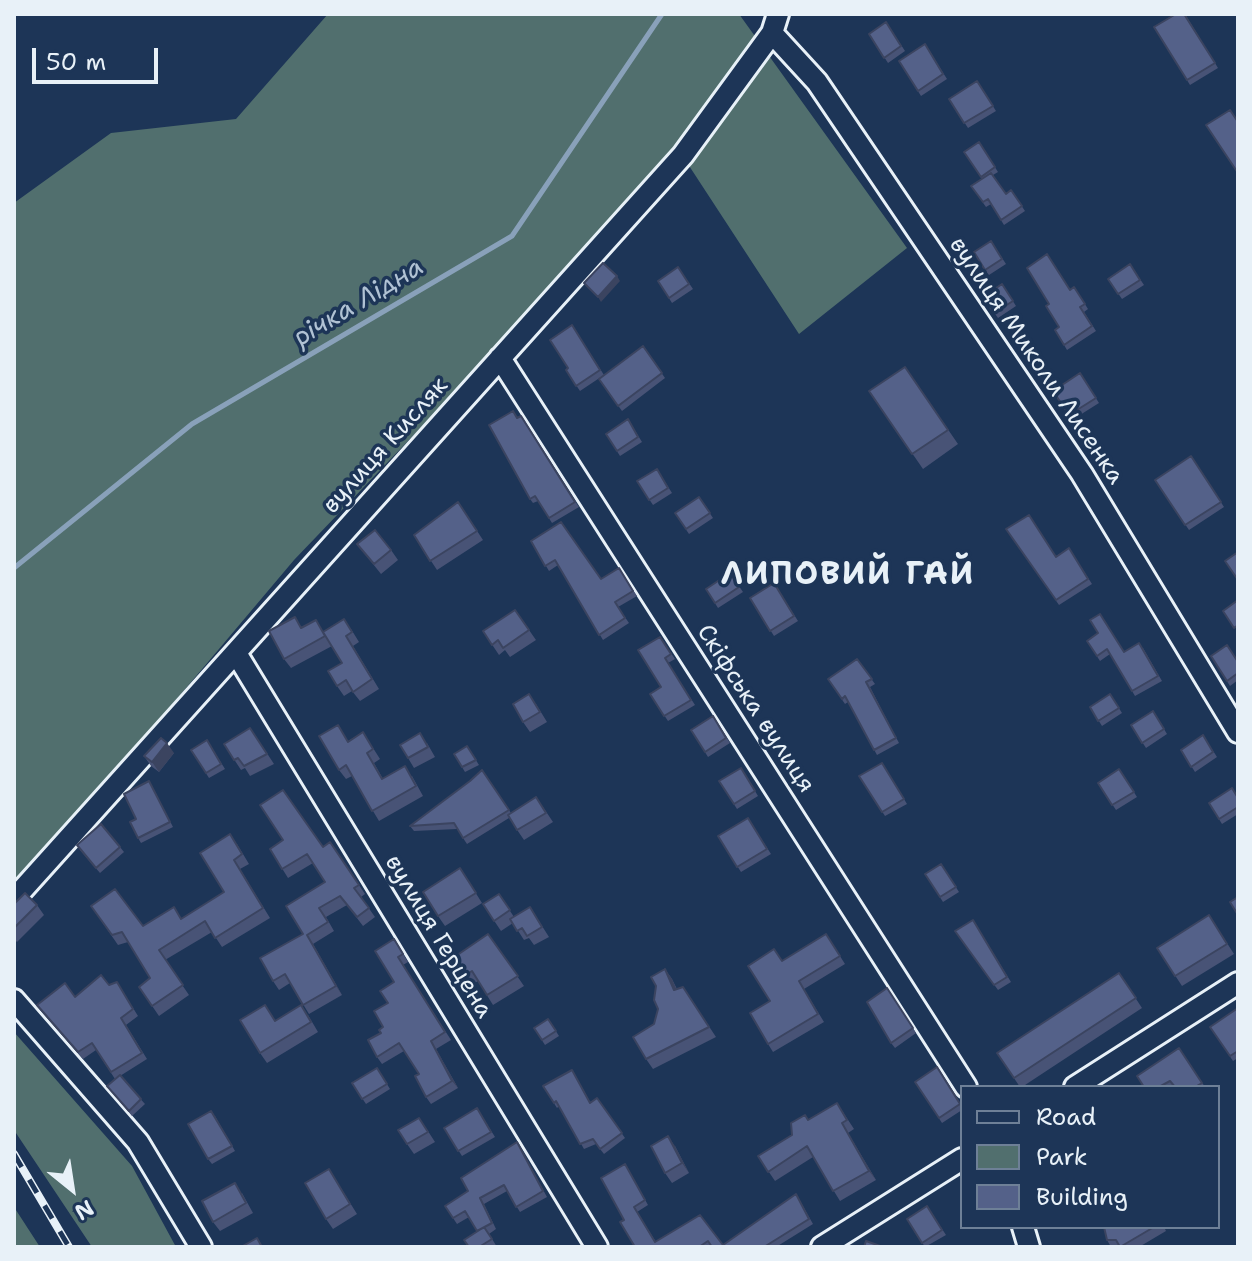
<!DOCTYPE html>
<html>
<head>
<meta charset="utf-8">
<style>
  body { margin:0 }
  #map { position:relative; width:1252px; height:1261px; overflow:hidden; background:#1d3557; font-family:"Shantell Sans",sans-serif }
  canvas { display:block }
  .frame { position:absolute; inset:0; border:16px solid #e8f1f8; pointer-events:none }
  .legend { position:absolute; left:960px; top:1085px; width:260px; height:144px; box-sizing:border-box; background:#1d3557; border:2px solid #6e8097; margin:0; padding:10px 14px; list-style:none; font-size:24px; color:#e8f1f8 }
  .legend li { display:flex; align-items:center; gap:16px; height:40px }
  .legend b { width:40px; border:2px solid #6e8097 }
  .north { position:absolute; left:32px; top:1149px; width:80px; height:80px; -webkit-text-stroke:6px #1d3557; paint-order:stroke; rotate:150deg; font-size:22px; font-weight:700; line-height:32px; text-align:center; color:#e8f1f8 }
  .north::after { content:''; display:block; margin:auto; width:28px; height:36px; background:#e8f1f8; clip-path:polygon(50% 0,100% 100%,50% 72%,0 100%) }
  .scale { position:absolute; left:32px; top:48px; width:126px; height:36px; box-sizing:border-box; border:4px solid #e8f1f8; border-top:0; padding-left:10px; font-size:24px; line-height:28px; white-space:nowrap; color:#e8f1f8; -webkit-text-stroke:6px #1d3557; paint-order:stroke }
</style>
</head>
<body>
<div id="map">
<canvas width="1252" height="1261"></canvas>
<div class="frame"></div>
<ul class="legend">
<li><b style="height:10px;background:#1d3557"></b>Road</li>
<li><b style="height:22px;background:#516f6e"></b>Park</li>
<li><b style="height:22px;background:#546189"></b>Building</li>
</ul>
<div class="north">N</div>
<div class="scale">50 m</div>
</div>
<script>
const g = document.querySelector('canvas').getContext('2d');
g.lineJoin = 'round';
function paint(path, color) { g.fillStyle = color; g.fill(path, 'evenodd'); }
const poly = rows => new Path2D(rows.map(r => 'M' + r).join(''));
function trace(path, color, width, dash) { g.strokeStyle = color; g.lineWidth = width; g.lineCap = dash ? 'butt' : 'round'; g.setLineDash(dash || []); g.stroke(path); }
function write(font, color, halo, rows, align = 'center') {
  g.font = font + ' "Shantell Sans",sans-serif'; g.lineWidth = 7; g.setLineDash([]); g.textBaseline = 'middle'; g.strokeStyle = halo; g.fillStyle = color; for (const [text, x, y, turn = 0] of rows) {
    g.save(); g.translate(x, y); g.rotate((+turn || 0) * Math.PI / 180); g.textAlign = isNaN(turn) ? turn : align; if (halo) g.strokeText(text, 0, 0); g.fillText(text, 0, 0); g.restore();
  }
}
paint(poly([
  [328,14,739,14,907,248,799,334,682,155,294,560,14,892,14,203,111,133,236,119],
  [14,1032,132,1166,176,1247,92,1247,14,1130],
  [14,1207,38,1244,40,1247,14,1247]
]), '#516f6e');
trace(poly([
  [14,568,192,424,512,236,662,14]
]), '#89a1ba', 5);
const street = poly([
  [772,33,817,82,1082,474,1238,732],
  [500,358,966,1087],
  [236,653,597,1247],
  [14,899,683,155,772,33,778,14],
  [14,1000,138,1142,201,1247],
  [1075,1087,1238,983],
  [1023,1227,1029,1247],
  [822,1247,962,1159]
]);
trace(street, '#e8f1f8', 26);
trace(street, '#1d3557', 20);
const rail = poly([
  [14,1154,69,1247]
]);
trace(rail, '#e8f1f8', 8);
trace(rail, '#1d3557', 5, [15]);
paint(poly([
  [1185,14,1218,68,1190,85,1154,27],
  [886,22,905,51,888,63,869,34],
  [925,44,947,79,921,96,899,61],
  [977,81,996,111,968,128,949,99],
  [979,142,998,172,993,175,1006,194,1011,190,1025,211,1004,225,991,204,986,207,971,186,982,179,964,152],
  [991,241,1006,264,989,275,985,270],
  [1130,264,1144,285,1122,299,1108,279],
  [678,267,693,289,672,303,658,281],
  [1002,284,1016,306,998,318,983,297],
  [1074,287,1088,309,1084,312,1096,331,1067,350,1055,330,1059,327,1070,290],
  [572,325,604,375,580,391,566,370,568,368],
  [643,346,665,378,622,411,599,379],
  [905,367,958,444,923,469,869,391],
  [1080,373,1099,403,1072,420,1053,391],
  [513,411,579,507,552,523,538,501,533,503,530,499],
  [628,419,642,442,620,456,606,434],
  [1191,456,1224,507,1189,530,1155,480],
  [657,469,672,493,653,505,637,481],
  [699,497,713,518,689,534,675,513],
  [458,502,483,540,437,570,414,535],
  [1006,529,1056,556,1069,548,1092,584,1059,605],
  [531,541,601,579,619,568,637,596,618,607,629,623,603,640,558,565,549,571],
  [357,544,391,550,398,560,381,574],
  [730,573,743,592,718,608,706,589],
  [774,583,798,621,774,636,750,598],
  [515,610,536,640,510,657,505,650,499,655,483,631],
  [302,628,324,632,351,629,359,642,353,646,379,689,360,701,352,691,344,696,337,686,342,663,332,646,291,668,284,659],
  [1098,633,1124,651,1143,648,1162,681,1135,696,1110,654,1100,661,1087,641],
  [660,637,675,659,668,663,695,705,668,721,650,694,661,687],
  [1211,656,1238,662,1238,680,1230,686],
  [857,659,875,684,870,687,899,743,877,755,848,702,845,704,828,679],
  [1110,694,1122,713,1102,726,1090,707],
  [536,704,547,722,530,732,523,722],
  [1153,711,1167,734,1146,748,1131,725],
  [713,716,730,743,708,757,691,730],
  [363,732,380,759,374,763,383,779,412,776,423,796,379,821,352,776,346,779,339,770,348,741],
  [1203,735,1217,757,1195,772,1181,750],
  [257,738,274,764,250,776,245,768,241,770,224,744],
  [207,740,225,769,209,778,191,750],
  [427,743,435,757,414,768,408,758],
  [467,746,479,765,465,772,454,754],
  [174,753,159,772,151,766,144,756],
  [882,763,907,804,885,816,859,776],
  [741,768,758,796,737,809,719,781],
  [1119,769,1137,797,1116,810,1098,783],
  [482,770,511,813,543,807,553,822,524,840,509,818,467,844,457,829,414,831,410,826,470,781],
  [152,786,173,827,141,843,138,838,136,819],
  [1238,797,1238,814,1222,824,1209,803],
  [748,818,771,854,741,872,718,836],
  [330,842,365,894,361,897,375,917,363,926,347,905,326,917,334,931,313,944,342,995,309,1014,290,983,279,990,273,981,303,934,325,882,313,863,288,878,270,849,323,847],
  [237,844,249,864,240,869,270,918,222,947,212,932,165,960,189,995,159,1016,139,987,150,978,128,942,118,945,91,906,143,926,182,918,224,892],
  [120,847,124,852,100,873,80,850],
  [941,864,959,892,943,902,925,874],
  [460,868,482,903,445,926,438,916],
  [499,894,514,917,530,907,549,937,534,945,529,938,524,940,513,923,501,931,483,904],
  [14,904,37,905,44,915,17,942,14,939],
  [1209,915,1234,954,1182,986,1157,948],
  [973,920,1011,982,998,990,955,931],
  [488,934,524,986,493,1005,478,981,469,987,450,960],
  [826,934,845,964,804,989,824,1022,773,1052,768,1044,770,1001,782,961],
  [394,939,408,962,403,965,451,1040,436,1049,458,1088,431,1104,426,1097,419,1074,404,1051,382,1064,377,1057,388,1003,394,982],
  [665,969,672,979,677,989,683,987,716,1037,653,1069,646,1059,654,1024,658,1009],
  [1119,973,1142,1008,1022,1087,1020,1087,997,1053],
  [117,982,138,1016,126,1025,147,1059,120,1076,145,1104,132,1116,107,1086,115,1079,96,1050,83,1059,37,1005,75,997],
  [887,988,916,1033,895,1048,891,1043],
  [1238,1008,1238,1058,1233,1061,1210,1027],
  [308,1015,318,1032,267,1063,260,1053,275,1020],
  [548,1019,559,1036,545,1045,534,1028],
  [1179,1048,1205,1087,1175,1087,1174,1086,1171,1087,1144,1087],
  [937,1067,962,1106,962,1110,942,1123,915,1082],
  [377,1068,390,1089,366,1104,352,1083],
  [575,1075,590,1102,597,1098,625,1138,604,1154,596,1144,584,1149,559,1106,557,1108,543,1086],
  [837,1103,854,1129,848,1133,876,1180,840,1201,813,1157,775,1181,758,1156,792,1135,808,1120],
  [477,1108,495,1137,462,1156,444,1128],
  [215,1116,235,1151,212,1164,208,1159],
  [426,1128,435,1142,414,1154,407,1144],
  [517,1142,547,1197,520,1212,507,1191,484,1204,496,1229,489,1234,497,1247,469,1247,477,1231,469,1217,457,1224,445,1206,468,1191],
  [675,1146,689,1173,672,1183,665,1173],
  [329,1169,357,1214,333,1229,326,1219],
  [628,1169,648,1205,637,1212,656,1242,700,1215,723,1245,799,1199,813,1224,776,1247,635,1247,624,1220],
  [242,1193,253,1213,220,1231,213,1222],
  [927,1206,946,1235,925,1247,907,1219],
  [1104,1227,1164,1227,1166,1231,1139,1247,1111,1247,1107,1240]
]), '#485376');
paint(poly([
  [617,276,620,281,601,302,598,297],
  [167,743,174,753,159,772,152,762],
  [307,935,313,944,342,995,336,986],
  [665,969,672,979,681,1000,674,990],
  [431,1041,436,1049,458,1088,452,1081],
  [842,1123,848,1133,876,1180,869,1171],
  [668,1136,675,1146,689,1173,682,1163]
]), '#3b4460');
const building = poly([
  [1176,14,1184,14,1215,63,1187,80,1154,27,1176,14],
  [886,22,901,46,884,58,869,34,886,22],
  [925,44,943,74,918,91,899,61,925,44],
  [977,81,993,106,964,123,949,99,977,81],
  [1230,110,1238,122,1238,173,1206,125,1230,110],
  [979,142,995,167,981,177,964,152,979,142],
  [991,173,1006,194,1011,190,1022,206,1001,220,988,199,983,202,971,186,991,173],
  [991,241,1002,259,985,270,974,252,991,241],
  [1047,254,1070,290,1074,287,1085,304,1080,307,1092,326,1064,345,1055,330,1059,327,1046,306,1049,304,1027,268,1047,254],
  [603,263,617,276,598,297,584,283,603,263],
  [1130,264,1140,280,1118,294,1108,279,1130,264],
  [678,267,689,284,669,298,658,281,678,267],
  [1002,284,1013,301,994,313,983,297,1002,284],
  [572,325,600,370,576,386,566,370,568,368,550,340,572,325],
  [643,346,662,373,618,406,599,379,643,346],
  [905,367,948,430,912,454,869,391,905,367],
  [1080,373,1096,398,1069,415,1053,391,1080,373],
  [513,411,517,418,521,416,575,502,549,518,535,496,530,499,489,425,513,411],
  [628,419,638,437,617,451,606,434,628,419],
  [1191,456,1221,502,1185,525,1155,480,1191,456],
  [657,469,668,488,649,500,637,481,657,469],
  [699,497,710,513,686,529,675,513,699,497],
  [458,502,477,531,430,561,414,535,458,502],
  [1029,515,1056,557,1069,548,1088,579,1056,600,1006,529,1029,515],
  [561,522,601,579,619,568,633,591,615,602,625,618,599,635,555,560,545,566,531,541,561,522],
  [375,530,391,550,374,564,357,544,375,530],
  [1238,552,1238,580,1225,561,1238,552],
  [730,573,739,587,715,603,706,589,730,573],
  [774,583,794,616,770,631,750,598,774,583],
  [1238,600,1238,625,1234,628,1223,611,1238,600],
  [515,610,529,630,503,648,498,640,492,645,483,631,515,610],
  [1100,614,1124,652,1139,643,1158,676,1132,691,1107,649,1097,656,1087,641,1098,633,1090,620,1100,614],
  [295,617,301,628,316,620,325,636,284,659,269,631,295,617],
  [344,619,352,632,346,636,372,679,353,692,346,680,337,686,328,671,342,663,323,632,344,619],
  [660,637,671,654,665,658,691,700,664,716,650,694,661,687,638,650,660,637],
  [1227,645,1238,662,1238,673,1227,681,1211,656,1227,645],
  [857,659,872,679,866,682,896,738,874,750,845,696,842,699,828,679,857,659],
  [529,694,540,712,523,722,513,704,529,694],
  [1110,694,1119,708,1098,721,1090,707,1110,694],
  [1153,711,1164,729,1142,743,1131,725,1153,711],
  [713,716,726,738,705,752,691,730,713,716],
  [338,725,348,742,363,732,373,749,367,753,382,779,405,766,416,786,372,811,346,765,339,770,319,736,338,725],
  [250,728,267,754,244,766,238,758,234,760,224,744,250,728],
  [420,733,428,747,408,758,400,745,420,733],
  [1203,735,1213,752,1191,767,1181,750,1203,735],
  [161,738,167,743,152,762,144,756,161,738],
  [207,740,221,764,206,773,191,750,207,740],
  [467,746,476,760,462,767,454,754,467,746],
  [882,763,904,799,882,812,859,776,882,763],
  [741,768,755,791,734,804,719,781,741,768],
  [1119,769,1134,792,1112,805,1098,783,1119,769],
  [482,770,509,810,463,838,454,823,410,826,470,781,482,770],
  [149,781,170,822,138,838,130,822,136,819,124,794,149,781],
  [1232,788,1238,798,1238,807,1219,819,1209,803,1232,788],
  [283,790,323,847,330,842,359,885,354,888,369,908,357,917,340,896,319,908,328,922,307,935,336,986,303,1005,285,974,273,981,260,958,303,934,286,906,325,882,307,854,282,869,270,849,283,840,260,805,283,790],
  [536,797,546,813,517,830,508,815,536,797],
  [748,818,767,849,737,867,718,836,748,818],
  [101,824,120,847,96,868,77,845,101,824],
  [230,834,242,854,234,860,263,908,215,938,205,921,159,950,183,985,152,1006,139,987,150,978,122,932,112,935,91,906,115,889,143,926,174,907,181,919,224,892,200,853,230,834],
  [941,864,956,887,940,897,925,874,941,864],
  [460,868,476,893,438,916,423,892,460,868],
  [25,893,37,905,14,928,14,904,25,893],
  [499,894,510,910,494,921,483,904,499,894],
  [1238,897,1238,915,1230,902,1238,897],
  [530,907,542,927,527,936,522,928,517,931,510,919,530,907],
  [1209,915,1227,944,1175,976,1157,948,1209,915],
  [973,920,1007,977,994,985,955,931,973,920],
  [488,934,518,976,487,995,472,971,462,977,450,960,488,934],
  [826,934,840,956,799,981,818,1014,768,1044,750,1013,770,1001,748,966,774,949,782,961,826,934],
  [394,939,403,954,398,957,445,1032,431,1041,452,1081,426,1097,415,1076,419,1074,399,1043,377,1057,368,1040,381,1033,379,1030,383,1027,374,1011,388,1003,380,991,394,982,375,951,394,939],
  [665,969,674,990,683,987,709,1027,646,1059,633,1037,654,1024,658,1009,654,1000,656,986,651,977,665,969],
  [1119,973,1136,998,1014,1078,997,1053,1119,973],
  [101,975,109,985,117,982,133,1009,121,1018,142,1053,111,1072,92,1043,78,1052,37,1005,65,983,75,997,101,975],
  [887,988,913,1028,891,1043,867,1002,887,988],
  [265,1005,275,1021,301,1005,311,1022,260,1053,240,1020,265,1005],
  [1238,1008,1238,1051,1230,1056,1210,1027,1238,1008],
  [548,1019,556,1031,542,1040,534,1028,548,1019],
  [1179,1048,1202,1083,1195,1087,1175,1087,1170,1081,1159,1087,1144,1087,1137,1076,1179,1048],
  [937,1067,960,1104,939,1118,915,1082,937,1067],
  [377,1068,387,1084,362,1099,352,1083,377,1068],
  [572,1070,590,1103,597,1098,622,1133,600,1149,593,1139,580,1144,556,1101,554,1103,543,1086,572,1070],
  [120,1075,141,1099,129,1111,107,1086,120,1075],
  [837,1103,847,1120,842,1123,869,1171,833,1191,807,1146,768,1172,758,1156,792,1135,791,1123,805,1115,808,1120,837,1103],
  [477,1108,491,1132,458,1151,444,1128,477,1108],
  [211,1111,232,1146,208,1159,188,1124,211,1111],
  [419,1118,428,1132,407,1144,398,1130,419,1118],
  [668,1136,682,1163,665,1173,651,1146,668,1136],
  [517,1142,543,1191,516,1207,504,1185,480,1198,492,1223,477,1231,465,1211,453,1218,445,1206,468,1191,461,1178,517,1142],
  [625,1164,645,1200,634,1207,655,1242,700,1215,723,1245,796,1194,809,1219,764,1247,712,1247,708,1241,699,1247,635,1247,620,1222,624,1220,601,1178,625,1164],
  [329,1169,350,1204,326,1219,305,1183,329,1169],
  [235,1183,246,1203,213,1222,202,1201,235,1183],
  [927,1206,942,1230,922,1243,907,1219,927,1206],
  [484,1227,492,1239,479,1247,469,1247,464,1240,484,1227],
  [1104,1227,1154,1227,1120,1247,1116,1240,1107,1240,1104,1227],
  [257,1238,262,1247,241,1247,257,1238],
  [866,1241,883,1247,864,1247,866,1241]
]);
paint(building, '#546189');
trace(building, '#3b4460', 2);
write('24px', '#e8f1f8', '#1d3557', [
  ["вулиця Миколи Лисенка",1036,361,56],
  ["вулиця Кисляк",386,446,-48],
  ["Скіфська вулиця",755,709,57],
  ["вулиця Герцена",438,937,59]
]);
write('italic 26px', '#b1c2d4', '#1d3557', [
  ["річка Лідна",359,303,-31]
]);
g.letterSpacing = '2px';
write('bold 32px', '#e8f1f8', '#1d3557', [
  ["ЛИПОВИЙ ГАЙ",848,576]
]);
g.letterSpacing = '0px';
</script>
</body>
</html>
